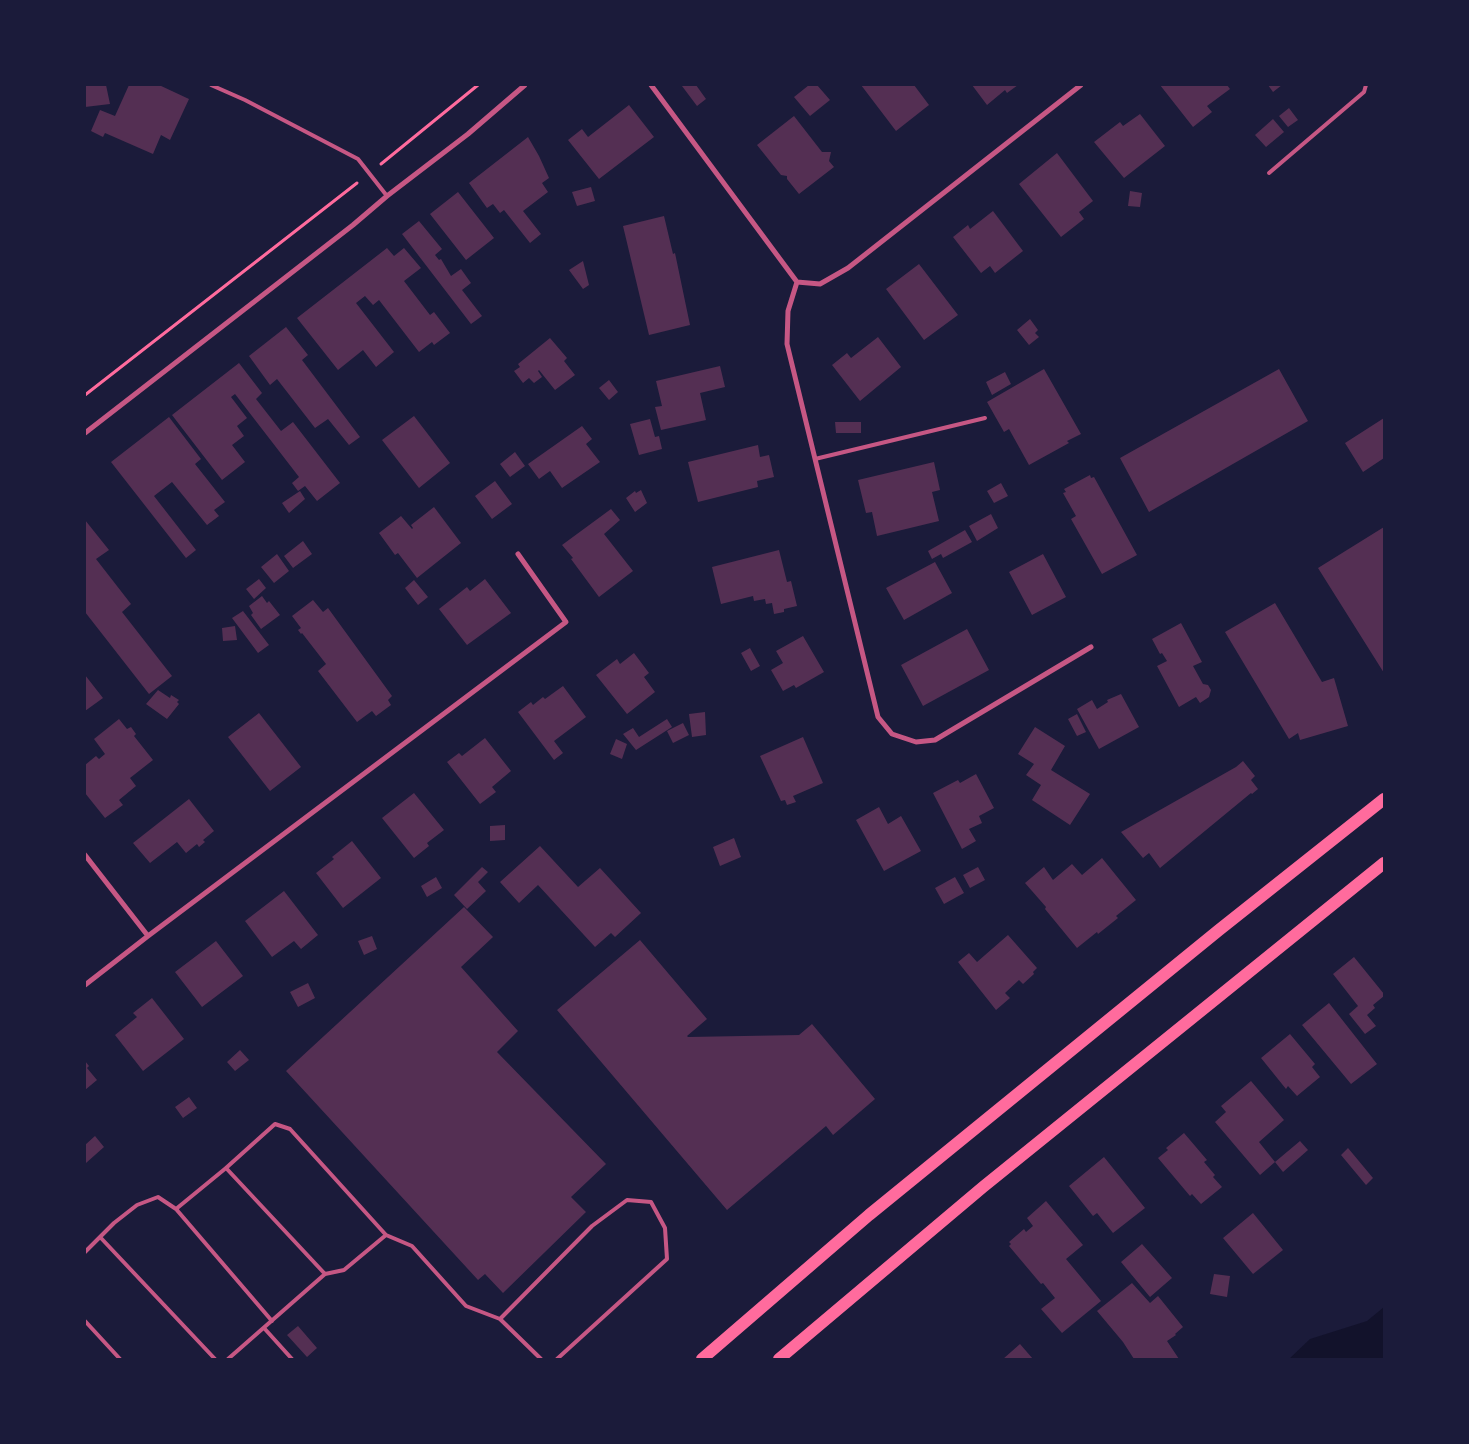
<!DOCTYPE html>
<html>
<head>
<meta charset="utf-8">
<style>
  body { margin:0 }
  #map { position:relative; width:1469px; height:1444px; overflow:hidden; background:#1b1b3a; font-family:Lato,sans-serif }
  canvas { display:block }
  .frame { position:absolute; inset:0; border:86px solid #1b1b3a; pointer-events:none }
</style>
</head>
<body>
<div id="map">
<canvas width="1469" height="1444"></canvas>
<div class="frame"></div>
</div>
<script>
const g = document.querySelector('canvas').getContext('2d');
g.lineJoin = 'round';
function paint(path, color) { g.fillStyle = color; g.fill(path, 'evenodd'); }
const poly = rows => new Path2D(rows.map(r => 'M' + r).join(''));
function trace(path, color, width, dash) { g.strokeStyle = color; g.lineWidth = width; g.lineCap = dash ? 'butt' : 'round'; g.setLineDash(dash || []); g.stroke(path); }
paint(poly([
  [1384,1307,1384,1359,1289,1359,1310,1339,1367,1321]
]), '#12122b');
paint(poly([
  [85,85,106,85,110,104,85,107],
  [129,85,159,85,189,99,170,140,161,135,153,154,105,133,103,137,91,131,100,110,115,116],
  [683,85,696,85,706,99,697,106,682,86],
  [809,85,817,85,830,100,810,116,794,97],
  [861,85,914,85,929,105,896,131],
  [972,85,1018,85,1007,93,1005,90,987,105],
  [1160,85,1227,85,1230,89,1207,106,1212,112,1193,127],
  [1268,85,1282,85,1273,92],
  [629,105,654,137,599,179,568,140,582,129,588,137],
  [1289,108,1298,120,1288,127,1279,116],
  [1140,114,1165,146,1124,178,1094,142,1120,122,1123,126],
  [794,116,822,152,831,152,829,161,834,167,799,194,787,179,787,176,781,175,757,145],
  [1273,119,1284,132,1266,147,1255,135],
  [528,137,539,156,549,178,542,183,548,192,523,211,541,234,530,243,504,210,500,213,493,204,487,208,469,183],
  [1057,153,1093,201,1079,212,1084,219,1061,237,1019,184],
  [591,187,595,201,577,206,572,192],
  [1130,191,1142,193,1140,207,1128,206],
  [458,192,494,238,466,260,430,214],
  [993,211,1023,251,995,273,990,266,981,273,953,237,968,225,970,229],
  [664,216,673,254,675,253,690,325,649,335,623,226],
  [419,221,442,249,435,255,439,260,441,259,451,276,461,269,471,283,462,290,482,316,471,324,402,234],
  [387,248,394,256,404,248,421,268,404,281,430,315,434,312,450,333,434,345,432,342,419,352,379,300,373,305,365,296,356,303,394,352,376,367,363,350,338,370,297,318],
  [583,261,589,285,583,289,569,270],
  [919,264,958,315,924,340,886,289],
  [1030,319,1038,330,1035,333,1039,337,1029,345,1017,330],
  [286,327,308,355,302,360,360,437,349,445,328,419,315,428,277,379,270,385,249,356],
  [878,337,901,367,860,401,832,365,847,353,851,358],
  [550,338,567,358,564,361,575,375,555,390,539,370,538,371,542,377,534,383,529,378,523,383,514,371,520,367,518,364],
  [239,363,262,393,256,399,281,431,293,422,340,483,317,501,305,486,298,491,292,483,299,477,235,394,231,397,247,418,237,426,244,436,232,445,245,462,222,480,172,415],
  [720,366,725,387,700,393,706,420,661,430,655,407,662,406,656,381],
  [1044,369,1081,434,1067,441,1069,443,1029,465,1009,429,1004,432,987,402],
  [1279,369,1308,421,1149,512,1120,458],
  [1005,372,1011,384,992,395,986,382],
  [609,380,618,392,609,400,599,388],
  [414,416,450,463,419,488,382,440],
  [169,417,201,459,195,464,225,502,214,510,219,516,207,525,172,482,154,496,196,550,186,558,111,462],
  [1384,418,1384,458,1363,472,1345,443],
  [650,419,655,437,659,436,662,449,639,455,630,424],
  [835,422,861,422,861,433,836,433],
  [582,426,592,439,586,444,600,462,562,488,550,471,539,479,528,464],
  [758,445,760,457,769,455,774,477,757,481,758,487,698,502,688,462],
  [515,452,525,466,510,477,500,464],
  [934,462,940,490,932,492,939,521,877,536,872,512,866,513,858,480],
  [1090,475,1091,478,1094,477,1137,555,1102,574,1071,519,1076,516,1063,493,1066,492,1064,489],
  [495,481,512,504,492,519,475,496],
  [1001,483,1008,496,994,503,987,491],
  [641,490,647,503,635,512,626,498,635,491,636,493],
  [300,491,305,499,289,513,282,503],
  [434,507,461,543,417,578,398,553,395,555,379,533,401,516,412,529,413,528,411,525],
  [611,509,620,520,604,534,633,571,599,597,571,559,573,558,562,545],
  [991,514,998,528,977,541,969,526],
  [85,520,109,550,96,559,131,604,122,612,172,676,149,694,85,612],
  [1384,527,1384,673,1318,568],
  [965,530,972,542,943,558,941,554,932,559,928,551],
  [303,541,312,554,293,568,284,556],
  [779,550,787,582,791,581,797,606,784,609,784,612,774,614,772,603,766,604,765,599,754,601,753,596,721,604,712,567],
  [277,554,289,571,274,583,261,567],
  [1043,554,1066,597,1032,615,1009,572],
  [935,562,952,593,904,620,886,588],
  [259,579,266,588,254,599,246,589],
  [485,579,511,613,467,645,439,609,467,587,470,591],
  [414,580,428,597,418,605,405,588],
  [262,596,267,603,269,601,280,615,261,629,251,615,253,613,249,606],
  [313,600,323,612,328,608,392,696,388,700,391,705,376,716,372,711,357,722,318,671,326,664,302,633,301,634,298,630,301,628,292,616],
  [1275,603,1322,682,1334,678,1348,726,1300,740,1298,733,1289,739,1225,632],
  [243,611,269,645,258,653,232,618],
  [1181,623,1202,662,1193,666,1203,684,1208,685,1211,690,1209,697,1200,703,1196,697,1179,707,1157,666,1167,661,1162,653,1160,654,1152,639],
  [235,626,237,640,223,641,222,628],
  [967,629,989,670,923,706,901,665],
  [803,636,824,672,796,688,794,685,783,691,771,670,783,663,776,651],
  [750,648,760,666,751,671,741,653],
  [634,653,649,673,644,677,655,692,627,714,596,675,617,659,620,664],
  [85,675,103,698,85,711],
  [563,686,586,717,554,741,563,753,554,760,518,712,531,702,533,705,543,697,545,699],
  [158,690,170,698,171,695,179,700,177,702,179,704,167,719,146,704],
  [1121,694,1139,727,1099,749,1077,709,1092,700,1097,709,1108,702,1107,700],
  [705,712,706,735,692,737,689,714],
  [259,713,301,767,270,791,228,737],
  [1077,714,1086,732,1077,736,1068,719],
  [119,719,127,729,131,727,136,734,134,736,153,760,130,778,136,786,119,800,123,805,105,818,85,793,85,765,96,756,99,759,105,754,94,739],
  [667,719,672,727,636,750,623,734,633,728,639,737],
  [683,723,689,735,673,743,667,731],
  [1035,727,1065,746,1051,770,1090,794,1070,825,1032,800,1041,785,1026,775,1034,764,1018,754],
  [803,737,823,783,793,796,796,802,787,805,785,800,781,801,760,756],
  [485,738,511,771,492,787,496,792,480,804,447,762,459,753,462,756],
  [616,739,627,744,622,759,610,754],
  [1243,761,1255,776,1251,780,1258,789,1252,794,1251,793,1160,868,1149,853,1143,858,1121,832,1236,767],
  [976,774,994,808,979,816,982,823,969,829,976,841,962,849,933,793,958,780,960,783],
  [414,793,444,830,427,843,429,846,414,858,382,818],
  [189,799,214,831,203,840,205,842,199,847,197,844,186,853,177,842,150,863,133,843],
  [879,807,888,824,901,816,921,851,884,871,856,820],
  [505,825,505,840,490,841,490,826],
  [734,838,741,857,720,866,713,847],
  [352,841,381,878,343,908,316,873,334,859,332,857],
  [540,846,578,887,600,868,641,913,615,937,611,933,595,947,538,885,519,903,500,882],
  [1102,858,1136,900,1116,916,1118,918,1098,934,1097,932,1077,948,1045,909,1046,907,1025,883,1044,867,1053,880,1072,864,1082,875],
  [482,867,488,872,478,882,486,891,467,909,454,895],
  [978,867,985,880,970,888,963,875],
  [436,877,442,888,427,897,421,886],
  [955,877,964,893,944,904,935,888],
  [284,891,318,935,301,949,294,941,272,957,245,921],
  [464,907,493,937,461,967,518,1031,497,1052,606,1164,571,1197,586,1212,503,1293,485,1274,478,1280,286,1071],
  [1008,935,1037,968,1033,972,1034,974,1023,984,1019,980,1005,993,1010,998,996,1010,958,962,969,953,977,962],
  [372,936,377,949,364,955,358,941],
  [640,940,707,1019,687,1036,688,1037,799,1035,812,1024,875,1099,833,1135,826,1126,727,1210,557,1010],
  [216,941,243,976,202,1007,175,972],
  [1354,957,1384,994,1384,996,1373,1005,1375,1008,1367,1015,1376,1026,1365,1034,1349,1014,1358,1006,1333,974],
  [308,983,315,998,298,1007,290,992],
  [152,998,184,1039,143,1071,115,1035,137,1017,133,1013],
  [1329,1003,1377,1064,1351,1084,1302,1025],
  [1290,1034,1315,1064,1312,1067,1320,1077,1297,1096,1288,1086,1286,1089,1261,1058],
  [240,1050,249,1060,235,1071,227,1062],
  [85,1061,89,1066,87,1068,97,1080,85,1090],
  [1251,1081,1284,1120,1259,1142,1275,1162,1260,1175,1215,1122,1226,1112,1221,1106],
  [189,1097,197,1108,183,1118,175,1107],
  [1184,1133,1207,1160,1204,1162,1215,1175,1213,1177,1222,1187,1201,1204,1192,1194,1190,1196,1158,1158,1168,1150,1166,1148],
  [95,1136,104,1147,86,1163,85,1145],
  [1300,1141,1308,1150,1283,1172,1275,1162],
  [1348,1148,1373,1178,1366,1185,1341,1155],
  [1104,1157,1145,1208,1113,1233,1097,1213,1093,1216,1069,1186],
  [1046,1201,1083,1245,1066,1259,1101,1301,1062,1333,1041,1309,1055,1298,1043,1283,1041,1284,1009,1246,1011,1244,1009,1242,1024,1229,1026,1232,1033,1226,1027,1218],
  [1253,1213,1283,1250,1253,1274,1223,1238],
  [1142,1244,1172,1278,1150,1297,1121,1262],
  [1214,1274,1230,1276,1227,1297,1210,1294],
  [1132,1283,1150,1303,1158,1296,1183,1327,1175,1334,1176,1335,1167,1341,1179,1359,1134,1359,1123,1342,1097,1311],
  [298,1326,317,1348,307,1357,287,1335],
  [1020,1344,1033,1359,1003,1359]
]), '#542f53');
trace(poly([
  [381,164,478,85],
  [85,395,357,183]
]), '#ff6b9d', 3);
trace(poly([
  [211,85,245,100,358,159,387,196],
  [1269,173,1364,92,1366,85],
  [815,459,985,418],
  [226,1168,325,1274],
  [176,1209,272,1321],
  [85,1252,100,1237],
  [500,1319,541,1359],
  [85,1321,120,1359],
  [264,1328,292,1359],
  [215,1359,100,1237,114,1223,137,1205,158,1197,176,1209,226,1168,275,1124,290,1129,386,1235,412,1246,466,1306,500,1319,592,1226,627,1200,651,1202,665,1228,667,1259,557,1359],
  [228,1359,325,1274,344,1270,386,1235]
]), '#c65784', 4);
trace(poly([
  [651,85,797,282,788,311,787,344,878,717,892,734,916,742,935,740,1091,647],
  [797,282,820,284,848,268,1081,85],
  [85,433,353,225,387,196,468,134,525,85],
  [85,855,148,936],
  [85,985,148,936,566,622,518,554]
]), '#c65784', 5);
trace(poly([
  [702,1359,869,1215,1219,930,1384,799],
  [779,1359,983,1187,1384,863]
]), '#ff6b9d', 12);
</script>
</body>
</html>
